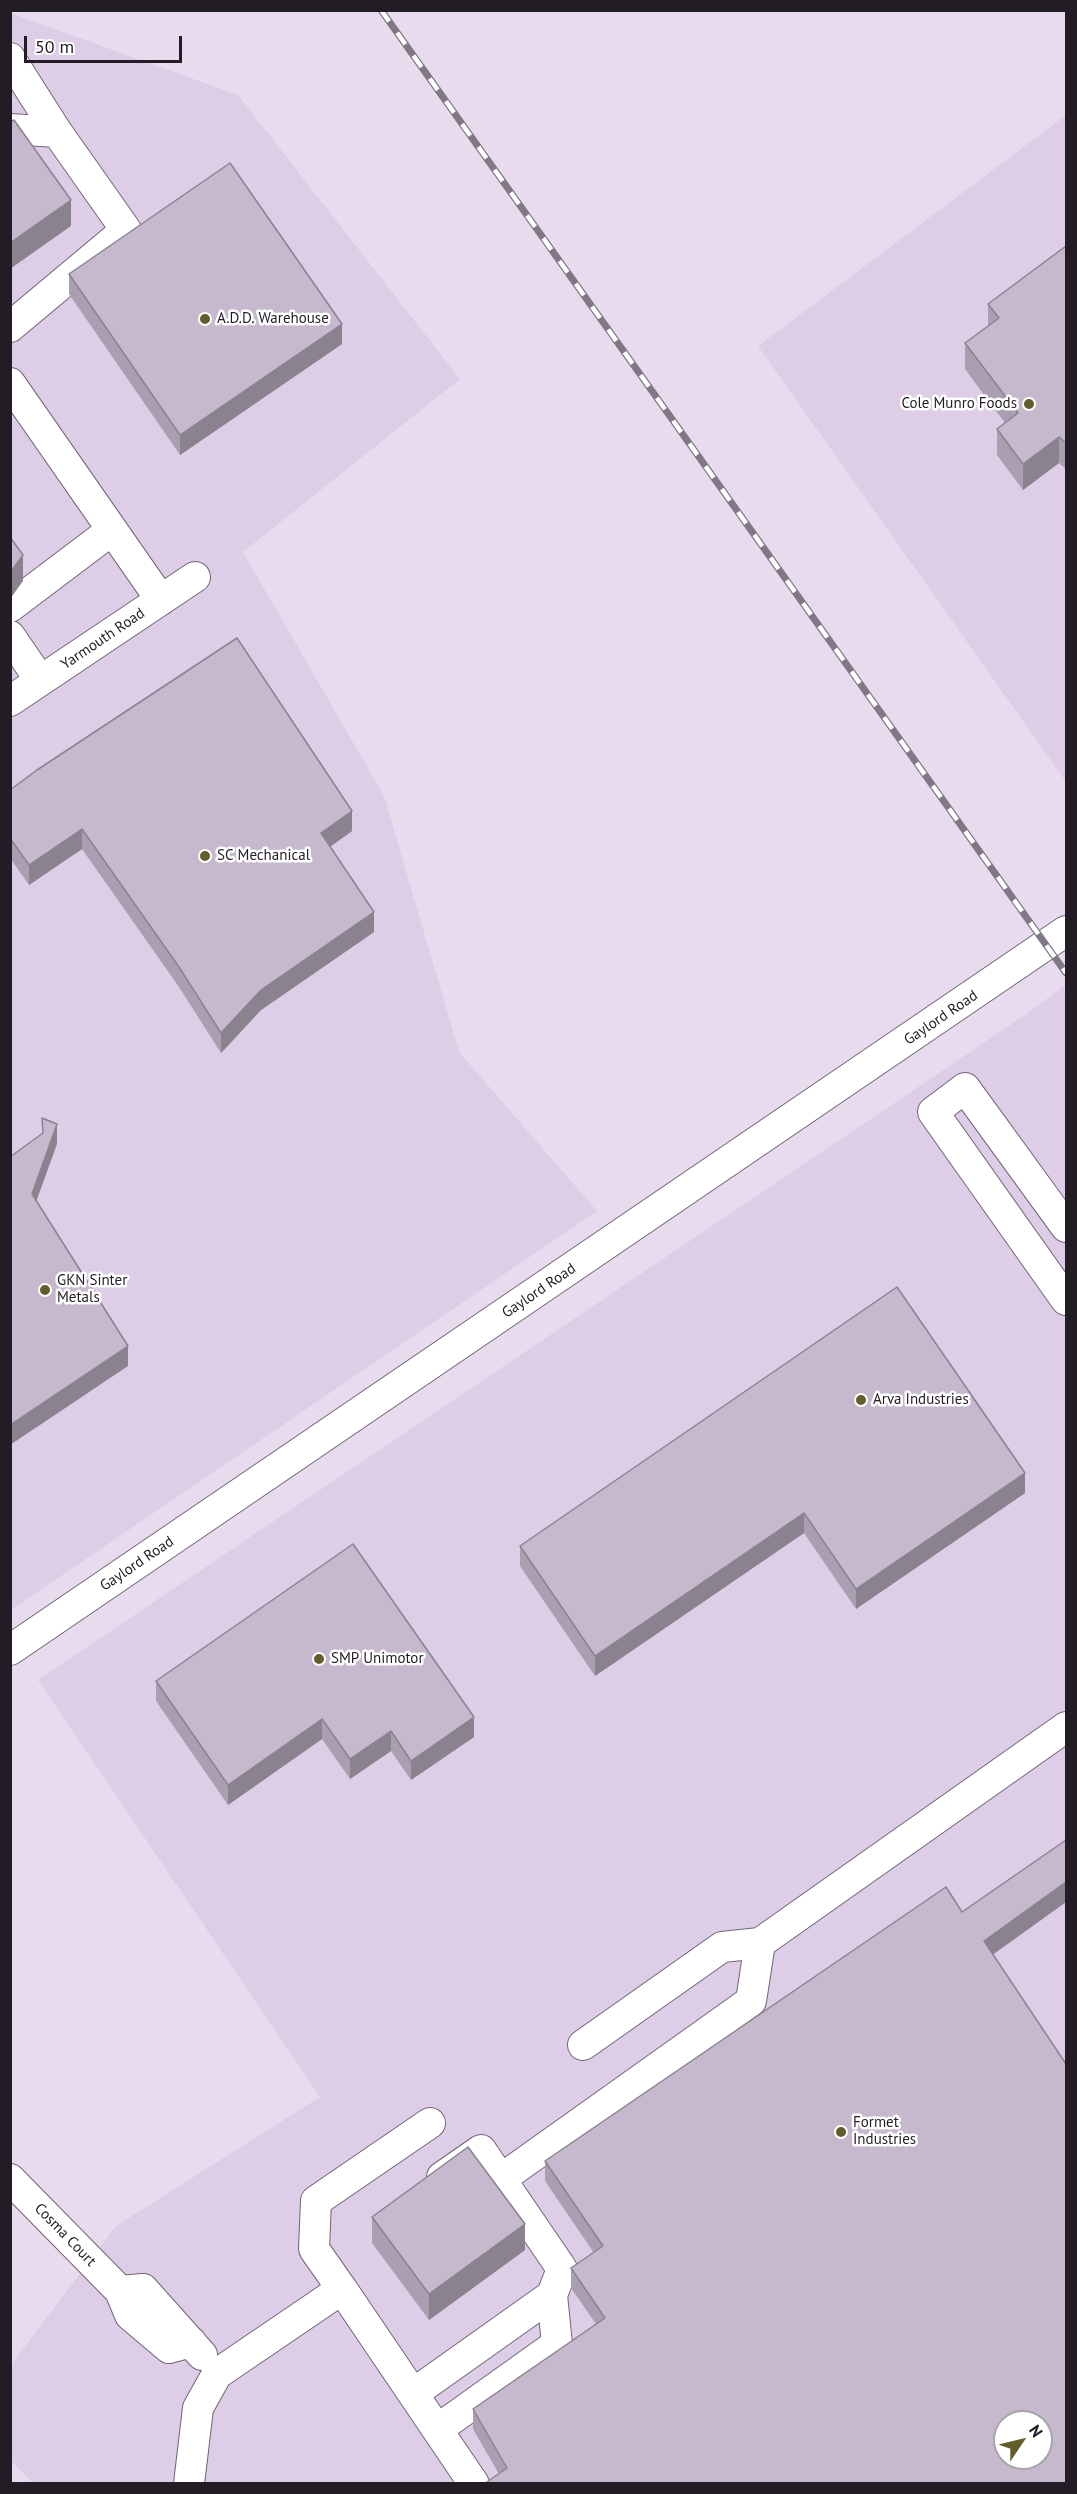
<!DOCTYPE html>
<html>
<head>
<meta charset="utf-8">
<style>
  body { margin:0 }
  #map { position:relative; width:1077px; height:2494px; overflow:hidden; background:#e8dbee; font-family:"PT Sans",sans-serif }
  canvas { display:block }
  .frame { position:absolute; inset:0; border:12px solid #221d24; pointer-events:none }
  .north { position:absolute; left:993px; top:2410px; width:60px; height:60px; box-sizing:border-box; background:#fff; border:2px solid #a7a5a7; border-radius:50%; rotate:55deg; font-size:16px; font-weight:700; line-height:24px; text-align:center; color:#221d24 }
  .north::after { content:''; display:block; margin:auto; width:21px; height:27px; background:#625d2a; clip-path:polygon(50% 0,100% 100%,50% 72%,0 100%) }
  .scale { position:absolute; left:24px; top:36px; width:158px; height:27px; box-sizing:border-box; border:3px solid #221d24; border-top:0; padding-left:8px; font-size:18px; line-height:21px; white-space:nowrap; color:#221d24; -webkit-text-stroke:4px #fff; paint-order:stroke }
</style>
</head>
<body>
<div id="map">
<canvas width="1077" height="2494"></canvas>
<div class="frame"></div>
<div class="north">N</div>
<div class="scale">50 m</div>
</div>
<script>
const g = document.querySelector('canvas').getContext('2d');
g.lineJoin = 'round';
function paint(path, color) { g.fillStyle = color; g.fill(path, 'evenodd'); }
const poly = rows => new Path2D(rows.map(r => 'M' + r).join(''));
function trace(path, color, width, dash) { g.strokeStyle = color; g.lineWidth = width; g.lineCap = dash ? 'butt' : 'round'; g.setLineDash(dash || []); g.stroke(path); }
function write(font, color, halo, rows, align = 'center') {
  g.font = font + ' "PT Sans",sans-serif'; g.lineWidth = 5; g.setLineDash([]); g.textBaseline = 'middle'; g.strokeStyle = halo; g.fillStyle = color; for (const [text, x, y, turn = 0] of rows) {
    g.save(); g.translate(x, y); g.rotate((+turn || 0) * Math.PI / 180); g.textAlign = isNaN(turn) ? turn : align; if (halo) g.strokeText(text, 0, 0); g.fillText(text, 0, 0); g.restore();
  }
}
paint(poly([
  [10,13,238,95,460,379,243,552,384,796,459,1052,597,1211,11,1610],
  [1066,115,1066,782,758,346],
  [1064,986,1066,989,1066,2483,33,2483,11,2461,10,2366,116,2226,320,2097,38,1680,1028,1013],
  [1005,2422,1041,2422,1041,2458,1005,2458]
]), '#decde7');
const minor = poly([
  [10,58,57,132],
  [10,129,57,132,126,230,10,327],
  [10,383,161,600],
  [10,607,112,530],
  [10,636,40,680],
  [10,701,195,577],
  [1066,1227,965,1088,933,1112,1066,1300],
  [10,1650,1066,931],
  [583,2045,722,1947,760,1943],
  [10,2179,120,2291,130,2315,169,2348,191,2342],
  [501,2179,751,2001,760,1943,1066,1727],
  [342,2289,314,2249,316,2201,430,2123],
  [120,2291,143,2289,202,2355],
  [414,2393,552,2295,562,2269,481,2150,442,2177],
  [438,2429,557,2344,552,2295],
  [189,2484,198,2408,217,2374,342,2289,474,2484]
]);
trace(minor, '#706576', 32);
trace(minor, '#fff', 30);
const rail = poly([
  [381,10,1066,973]
]);
trace(rail, '#817885', 7);
trace(rail, '#fff', 4.5, [14]);
paint(poly([
  [1066,246,1066,469,1059,463,1023,490,997,455,997,429,1005,423,965,369,965,343,988,326,988,304],
  [69,274,342,344,180,455,69,294],
  [10,790,352,831,330,847,374,932,261,1010,221,1053,179,987,82,849,29,885,10,858],
  [897,1287,1025,1493,856,1609,804,1533,595,1676,520,1566,520,1546],
  [156,1681,474,1737,411,1780,391,1751,350,1779,322,1739,228,1805,156,1701],
  [1066,1840,1066,1902,993,1954,1066,2484,499,2474,473,2429,473,2409,596,2324,571,2288,571,2268,594,2253,545,2181,545,2161,962,1912],
  [372,2217,525,2250,429,2320,372,2243]
]), '#aa9fb0');
paint(poly([
  [71,200,71,226,10,269,10,243],
  [342,324,342,344,180,455,180,435],
  [1059,437,1059,463,1023,490,1023,464],
  [23,555,23,581,10,599,10,573],
  [352,811,352,831,321,853,321,833],
  [82,829,82,849,29,885,29,865],
  [374,912,374,932,261,1010,221,1053,221,1033,261,990],
  [57,1124,57,1144,32,1213,32,1194],
  [128,1346,128,1366,10,1445,10,1425],
  [1025,1473,1025,1493,856,1609,856,1589],
  [804,1513,804,1533,595,1676,595,1656],
  [474,1717,474,1737,411,1780,411,1761],
  [322,1719,322,1739,228,1805,228,1785],
  [391,1731,391,1751,350,1779,350,1759],
  [1066,1882,1066,1902,984,1961,984,1941],
  [525,2224,525,2250,429,2320,429,2294]
]), '#8b8290');
const building = poly([
  [14,120,71,200,10,243,10,122,14,120],
  [230,163,342,324,180,435,69,274,230,163],
  [1066,246,1066,443,1059,437,1023,464,997,429,1018,413,965,343,999,318,988,304,1066,246],
  [10,537,23,555,10,573,10,537],
  [237,638,352,811,321,833,374,912,261,990,221,1033,179,967,82,829,29,865,10,838,10,790,37,770,237,638],
  [42,1118,57,1124,32,1194,128,1346,10,1425,10,1157,43,1133,42,1118],
  [897,1287,1025,1473,856,1589,804,1513,595,1656,520,1546,897,1287],
  [353,1544,474,1717,411,1761,391,1731,350,1759,322,1719,228,1785,156,1681,353,1544],
  [1066,1840,1066,1882,984,1941,1066,2064,1066,2484,484,2484,507,2468,473,2409,605,2318,571,2268,603,2246,545,2161,946,1887,962,1912,1066,1840],
  [1005,2422,1041,2422,1041,2458,1005,2458,1005,2422],
  [468,2147,525,2224,429,2294,372,2217,468,2147]
]);
paint(building, '#c6b9cd');
trace(building, '#8b8290', 1.5);
for (const [x, y, r, color] of [
  [205,319,6,"#625d2a"],
  [1029,404,6,"#625d2a"],
  [205,856,6,"#625d2a"],
  [45,1290,6,"#625d2a"],
  [861,1400,6,"#625d2a"],
  [319,1659,6,"#625d2a"],
  [841,2132,6,"#625d2a"]
]) { const dot = new Path2D(); dot.arc(x, y, r, 0, 2 * Math.PI); g.fillStyle = color; g.fill(dot); trace(dot, '#fff', 2); }
write('15px', '#221d24', '#fff', [
  ["A.D.D. Warehouse",217,319],
  ["Cole Munro Foods",1017,404,"right"],
  ["SC Mechanical",217,856],
  ["GKN Sinter",57,1281],
  ["Metals",57,1298],
  ["Arva Industries",873,1400],
  ["SMP Unimotor",331,1659],
  ["Formet",853,2123],
  ["Industries",853,2140]
], 'left');
write('15px', '#221d24', '#fff', [
  ["Yarmouth Road",103,639,-34],
  ["Gaylord Road",941,1018,-34],
  ["Gaylord Road",539,1291,-34],
  ["Gaylord Road",137,1564,-34],
  ["Cosma Court",65,2235,46]
]);
</script>
</body>
</html>
